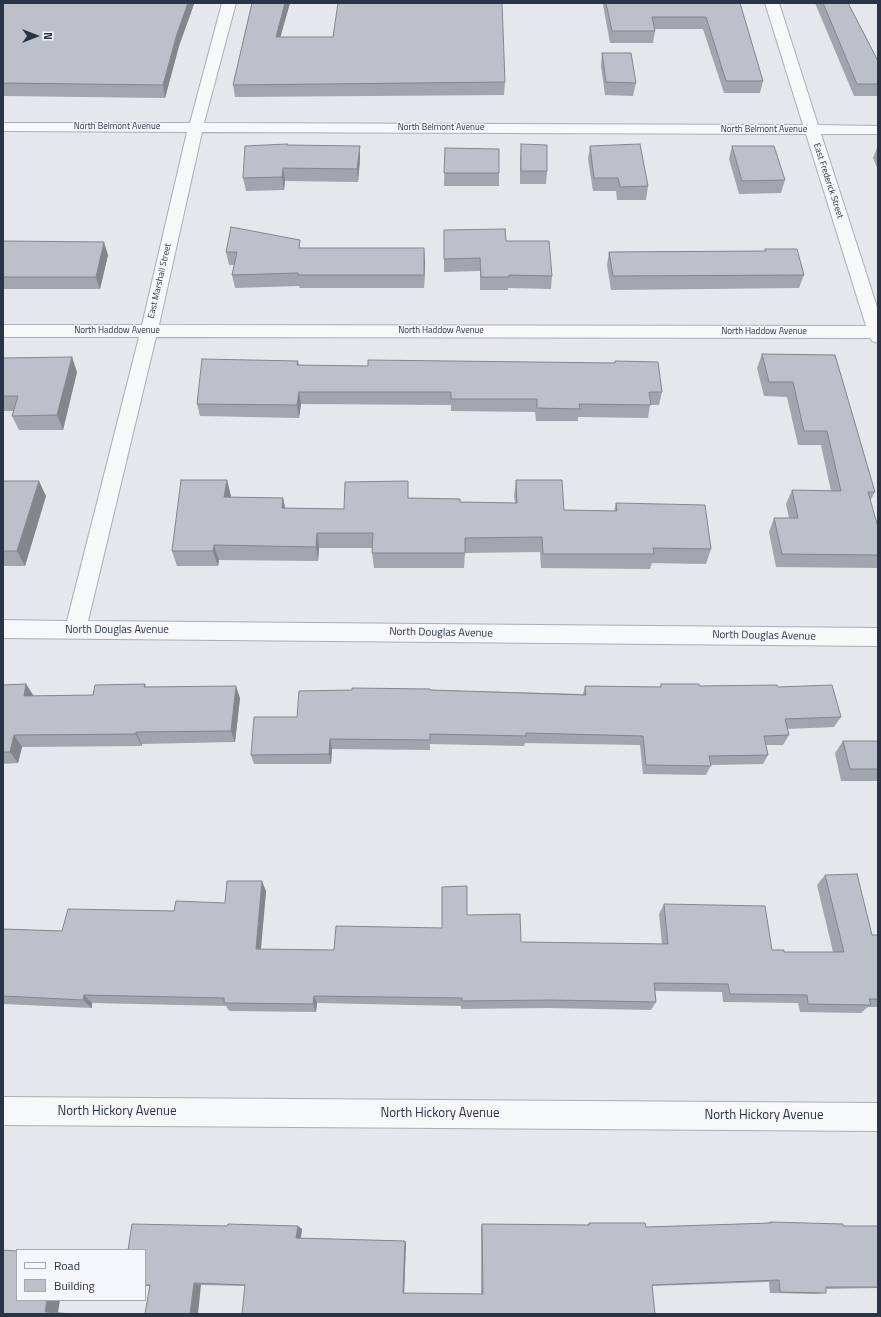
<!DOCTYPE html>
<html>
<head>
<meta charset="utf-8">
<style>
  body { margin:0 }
  #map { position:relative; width:881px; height:1317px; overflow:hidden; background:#e4e7ec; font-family:"Titillium Web",sans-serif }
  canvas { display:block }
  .frame { position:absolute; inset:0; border:4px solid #2b3445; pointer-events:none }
  .legend { position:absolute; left:16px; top:1249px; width:130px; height:52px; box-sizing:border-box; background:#f4f6f9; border:1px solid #a4a8b1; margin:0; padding:5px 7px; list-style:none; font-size:12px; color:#2b3445 }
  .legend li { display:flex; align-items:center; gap:8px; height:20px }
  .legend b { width:20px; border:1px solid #a4a8b1 }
  .north { position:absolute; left:16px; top:16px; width:40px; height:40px; -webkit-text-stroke:3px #f4f6f9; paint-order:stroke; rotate:90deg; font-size:11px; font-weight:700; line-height:16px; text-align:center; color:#2b3445 }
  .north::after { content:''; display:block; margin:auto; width:14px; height:18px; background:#2b3445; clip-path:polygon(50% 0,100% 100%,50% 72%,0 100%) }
</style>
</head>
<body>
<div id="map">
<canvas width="881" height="1317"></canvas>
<div class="frame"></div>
<ul class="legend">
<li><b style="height:5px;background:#f7f8fa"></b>Road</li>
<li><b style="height:11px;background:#bbc0ca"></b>Building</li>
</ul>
<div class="north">N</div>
</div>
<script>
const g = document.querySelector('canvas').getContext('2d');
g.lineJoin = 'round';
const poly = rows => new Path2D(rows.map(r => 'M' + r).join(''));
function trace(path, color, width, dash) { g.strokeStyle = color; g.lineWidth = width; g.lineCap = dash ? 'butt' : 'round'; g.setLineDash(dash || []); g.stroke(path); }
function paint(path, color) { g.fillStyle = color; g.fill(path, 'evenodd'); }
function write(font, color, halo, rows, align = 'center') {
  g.font = font + ' "Titillium Web",sans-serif'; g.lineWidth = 3; g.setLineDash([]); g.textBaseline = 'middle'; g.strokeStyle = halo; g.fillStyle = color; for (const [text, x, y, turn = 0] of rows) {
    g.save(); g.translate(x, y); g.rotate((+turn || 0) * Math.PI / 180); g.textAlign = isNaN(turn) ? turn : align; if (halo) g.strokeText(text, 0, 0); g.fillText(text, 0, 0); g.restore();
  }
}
const minor = poly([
  [222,3,236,3,204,123,803,125,765,3,779,3,818,125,878,126,878,134,821,134,878,310,878,343,872,341,870,338,156,337,88,621,878,628,878,646,3,638,3,620,67,621,139,337,3,337,3,325,142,325,187,132,3,131,3,123,190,123,222,3],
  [202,132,806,134,866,326,159,325,202,132],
  [3,1097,878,1103,878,1131,3,1125,3,1097]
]);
trace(minor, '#a9aeb7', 2);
paint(minor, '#f7f8fa');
paint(poly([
  [3,3,194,3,194,4,179,46,165,98,3,96],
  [252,3,290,3,280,37,333,37,505,82,504,95,235,97,233,85],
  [603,3,740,3,763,81,760,93,724,93,703,29,654,29,655,31,653,43,610,43,603,5],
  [815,3,848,3,878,61,878,96,854,96],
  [602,53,636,83,633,96,605,95,601,66],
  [287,144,287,146,360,159,358,182,285,181,284,190,246,191,243,178],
  [521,144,547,171,546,184,520,184,520,157],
  [878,145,878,170,873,158],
  [590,146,648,186,646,200,617,200,616,191,593,191,588,159],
  [732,146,785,180,781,193,739,194,729,159],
  [445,148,499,173,499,186,444,186],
  [444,230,506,241,552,276,551,289,508,288,508,290,480,290,480,271,444,272],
  [3,241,108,255,100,289,3,289],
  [301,248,425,261,424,288,300,288,299,286,235,288,232,275,234,265,229,265,226,252],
  [765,249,804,275,799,288,611,290,607,265,609,252,765,251],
  [762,354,835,355,875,492,870,501,878,527,878,568,776,567,769,532,774,518,789,518,786,504,792,490,831,491,821,445,798,445,787,397,764,396,757,368],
  [3,358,77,372,63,430,19,430,12,416,13,411,3,411],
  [298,361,299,365,368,366,614,363,615,361,662,392,659,405,650,405,648,418,578,417,578,421,536,421,535,412,451,411,451,405,301,404,299,418,200,416,197,404],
  [227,480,231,497,283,498,285,508,344,509,408,498,460,502,515,503,514,496,516,480,564,510,614,511,616,503,711,549,706,564,652,563,650,569,541,568,540,552,465,553,464,568,374,568,372,553,373,548,319,548,318,561,219,560,218,566,177,566,172,551],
  [3,481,46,496,25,566,3,566],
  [26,684,34,696,93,695,145,684,146,687,240,698,235,742,142,744,142,746,22,747,18,763,3,764,3,685],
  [661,684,700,686,778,687,841,717,834,727,787,729,789,735,783,745,766,745,768,755,763,764,711,765,706,775,643,774,640,745,525,743,524,746,430,744,430,750,332,749,331,764,254,764,251,755,297,717,430,690,583,694,585,686,660,687],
  [843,741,878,741,878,781,841,781,835,753],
  [825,875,872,935,878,935,878,1007,868,1007,861,1013,800,1012,798,1003,723,1002,722,992,655,991,656,1002,651,1010,548,1008,461,1009,461,1006,317,1003,316,1012,229,1011,226,1006,92,1003,92,1008,3,1004,3,929,62,931,174,911,225,903,266,891,261,949,334,950,442,928,467,915,521,942,662,944,659,914,664,904,772,950,784,952,833,952,817,885],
  [771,1222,843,1226,878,1226,878,1288,826,1289,826,1293,815,1294,770,1293,769,1282,652,1286,655,1314,245,1286,201,1285,145,1286,145,1250,302,1229,301,1238,405,1241,406,1243,404,1293,481,1294,481,1227,482,1224,587,1225,589,1223,646,1227,766,1223]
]), '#a1a5ae');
paint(poly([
  [188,3,194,3,194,4,179,46,165,98,163,85,177,34],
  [285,3,290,3,277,49,276,37],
  [360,146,360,159,358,182,357,169],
  [283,168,285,181,284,190,282,177],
  [104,242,108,255,100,289,96,277],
  [424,248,425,261,424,288],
  [72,357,77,372,63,430,57,415],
  [299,392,301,404,299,418,297,405],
  [227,480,231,496,228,512,224,497],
  [39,481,46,496,25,566,17,551],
  [283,498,286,513,282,508],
  [317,533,319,548,318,561,316,547],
  [214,545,219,560,218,566,213,551],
  [26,684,34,697,24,696],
  [236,686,240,698,235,742,231,731],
  [136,732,142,744,142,746,136,734],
  [14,735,22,747,18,763,10,752],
  [330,739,332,749,331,764,329,754],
  [262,881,266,891,260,958,256,949],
  [84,995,92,1003,92,1008,83,1000],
  [314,996,317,1003,316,1012,313,1004],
  [298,1226,302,1229,300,1241,296,1238],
  [405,1241,406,1243,404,1295,403,1293],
  [194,1283,201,1285,198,1314,190,1314],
  [47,1300,60,1300,58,1313,45,1312]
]), '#83868d');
const building = poly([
  [3,3,188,3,177,34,163,85,3,83,3,3],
  [252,3,285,3,276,37,333,37,338,3,502,3,505,82,233,85,252,3],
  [606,3,740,3,763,81,726,81,706,17,652,17,655,31,612,31,606,3],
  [823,3,848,3,878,61,878,84,857,84,823,3],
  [602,53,631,53,636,83,606,82,602,53],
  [287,144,287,145,360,146,357,169,283,168,282,177,243,178,245,146,287,144],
  [521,144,547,145,547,171,521,171,521,144],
  [640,144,648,186,620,187,618,178,594,178,590,146,640,144],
  [732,146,774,146,785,180,742,181,732,146],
  [445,148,499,149,499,173,444,173,445,148],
  [231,227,300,240,299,248,424,248,424,275,298,275,298,273,232,275,237,252,226,252,231,227],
  [505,229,506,241,549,241,552,276,509,275,509,277,481,277,480,258,444,259,444,230,505,229],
  [3,241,104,242,96,277,3,277,3,241],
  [765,249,797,249,804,275,613,276,609,252,766,251,765,249],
  [762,354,835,355,875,492,868,492,878,527,878,555,782,554,774,518,798,518,792,490,841,491,827,431,804,431,793,382,769,382,762,354],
  [72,357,57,415,12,416,18,396,3,396,3,358,72,357],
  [202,359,298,361,297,365,368,366,368,360,615,363,615,361,658,362,662,392,649,392,651,405,579,404,580,409,537,408,537,399,451,399,451,392,299,392,297,405,197,404,202,359],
  [181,480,227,480,224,497,283,498,282,508,344,509,345,482,408,481,408,498,460,499,460,502,517,503,516,480,562,480,564,510,617,511,616,503,705,505,711,549,653,548,654,554,543,554,542,537,465,538,465,553,372,553,373,533,317,533,316,547,214,545,213,551,172,551,181,480],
  [3,481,39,481,17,551,3,551,3,481],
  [26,684,24,696,93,695,95,685,145,684,144,687,236,686,231,731,136,732,136,734,14,735,10,752,3,752,3,685,26,684],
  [661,684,699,684,700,686,777,685,778,687,832,685,841,717,785,719,789,735,764,736,768,755,709,756,711,766,646,765,643,736,526,733,526,736,430,734,430,740,330,739,329,754,251,755,254,717,297,717,299,691,352,690,352,688,430,689,430,690,586,695,585,686,661,687,661,684],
  [843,741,878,741,878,769,850,769,843,741],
  [857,874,872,935,878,935,878,999,869,999,871,1005,808,1004,807,995,730,994,728,984,654,983,656,1002,551,1000,462,1001,462,998,314,996,313,1004,224,1003,224,998,84,995,83,1000,3,996,3,929,62,931,68,909,174,911,176,901,225,903,227,881,262,881,256,949,334,950,336,926,442,928,442,887,467,886,467,915,520,914,521,942,668,944,664,904,765,906,772,950,784,950,784,952,844,952,825,875,857,874],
  [771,1222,843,1224,843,1226,878,1226,878,1287,826,1287,826,1293,780,1292,779,1280,652,1285,655,1314,242,1314,245,1285,194,1283,190,1314,145,1314,150,1285,145,1285,145,1250,128,1250,132,1224,227,1226,228,1224,298,1226,296,1238,405,1241,403,1293,483,1294,482,1224,589,1225,589,1223,645,1223,646,1227,771,1223,771,1222],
  [3,1250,17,1251,17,1300,47,1300,45,1312,74,1314,3,1314,3,1250]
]);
paint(building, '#bbc0ca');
trace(building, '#83868d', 1);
write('9px', '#2b3445', '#f4f6f9', [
  ["North Belmont Avenue",117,127],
  ["North Belmont Avenue",441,128],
  ["North Belmont Avenue",764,130],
  ["East Frederick Street",828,181,72],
  ["East Marshall Street",160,281,-77],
  ["North Haddow Avenue",117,331],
  ["North Haddow Avenue",441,331],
  ["North Haddow Avenue",764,332]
]);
write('11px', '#2b3445', '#f4f6f9', [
  ["North Douglas Avenue",117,630],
  ["North Douglas Avenue",441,633,1],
  ["North Douglas Avenue",764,636,1]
]);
write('13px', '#2b3445', '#f4f6f9', [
  ["North Hickory Avenue",117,1112],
  ["North Hickory Avenue",440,1114],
  ["North Hickory Avenue",764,1116]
]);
</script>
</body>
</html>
